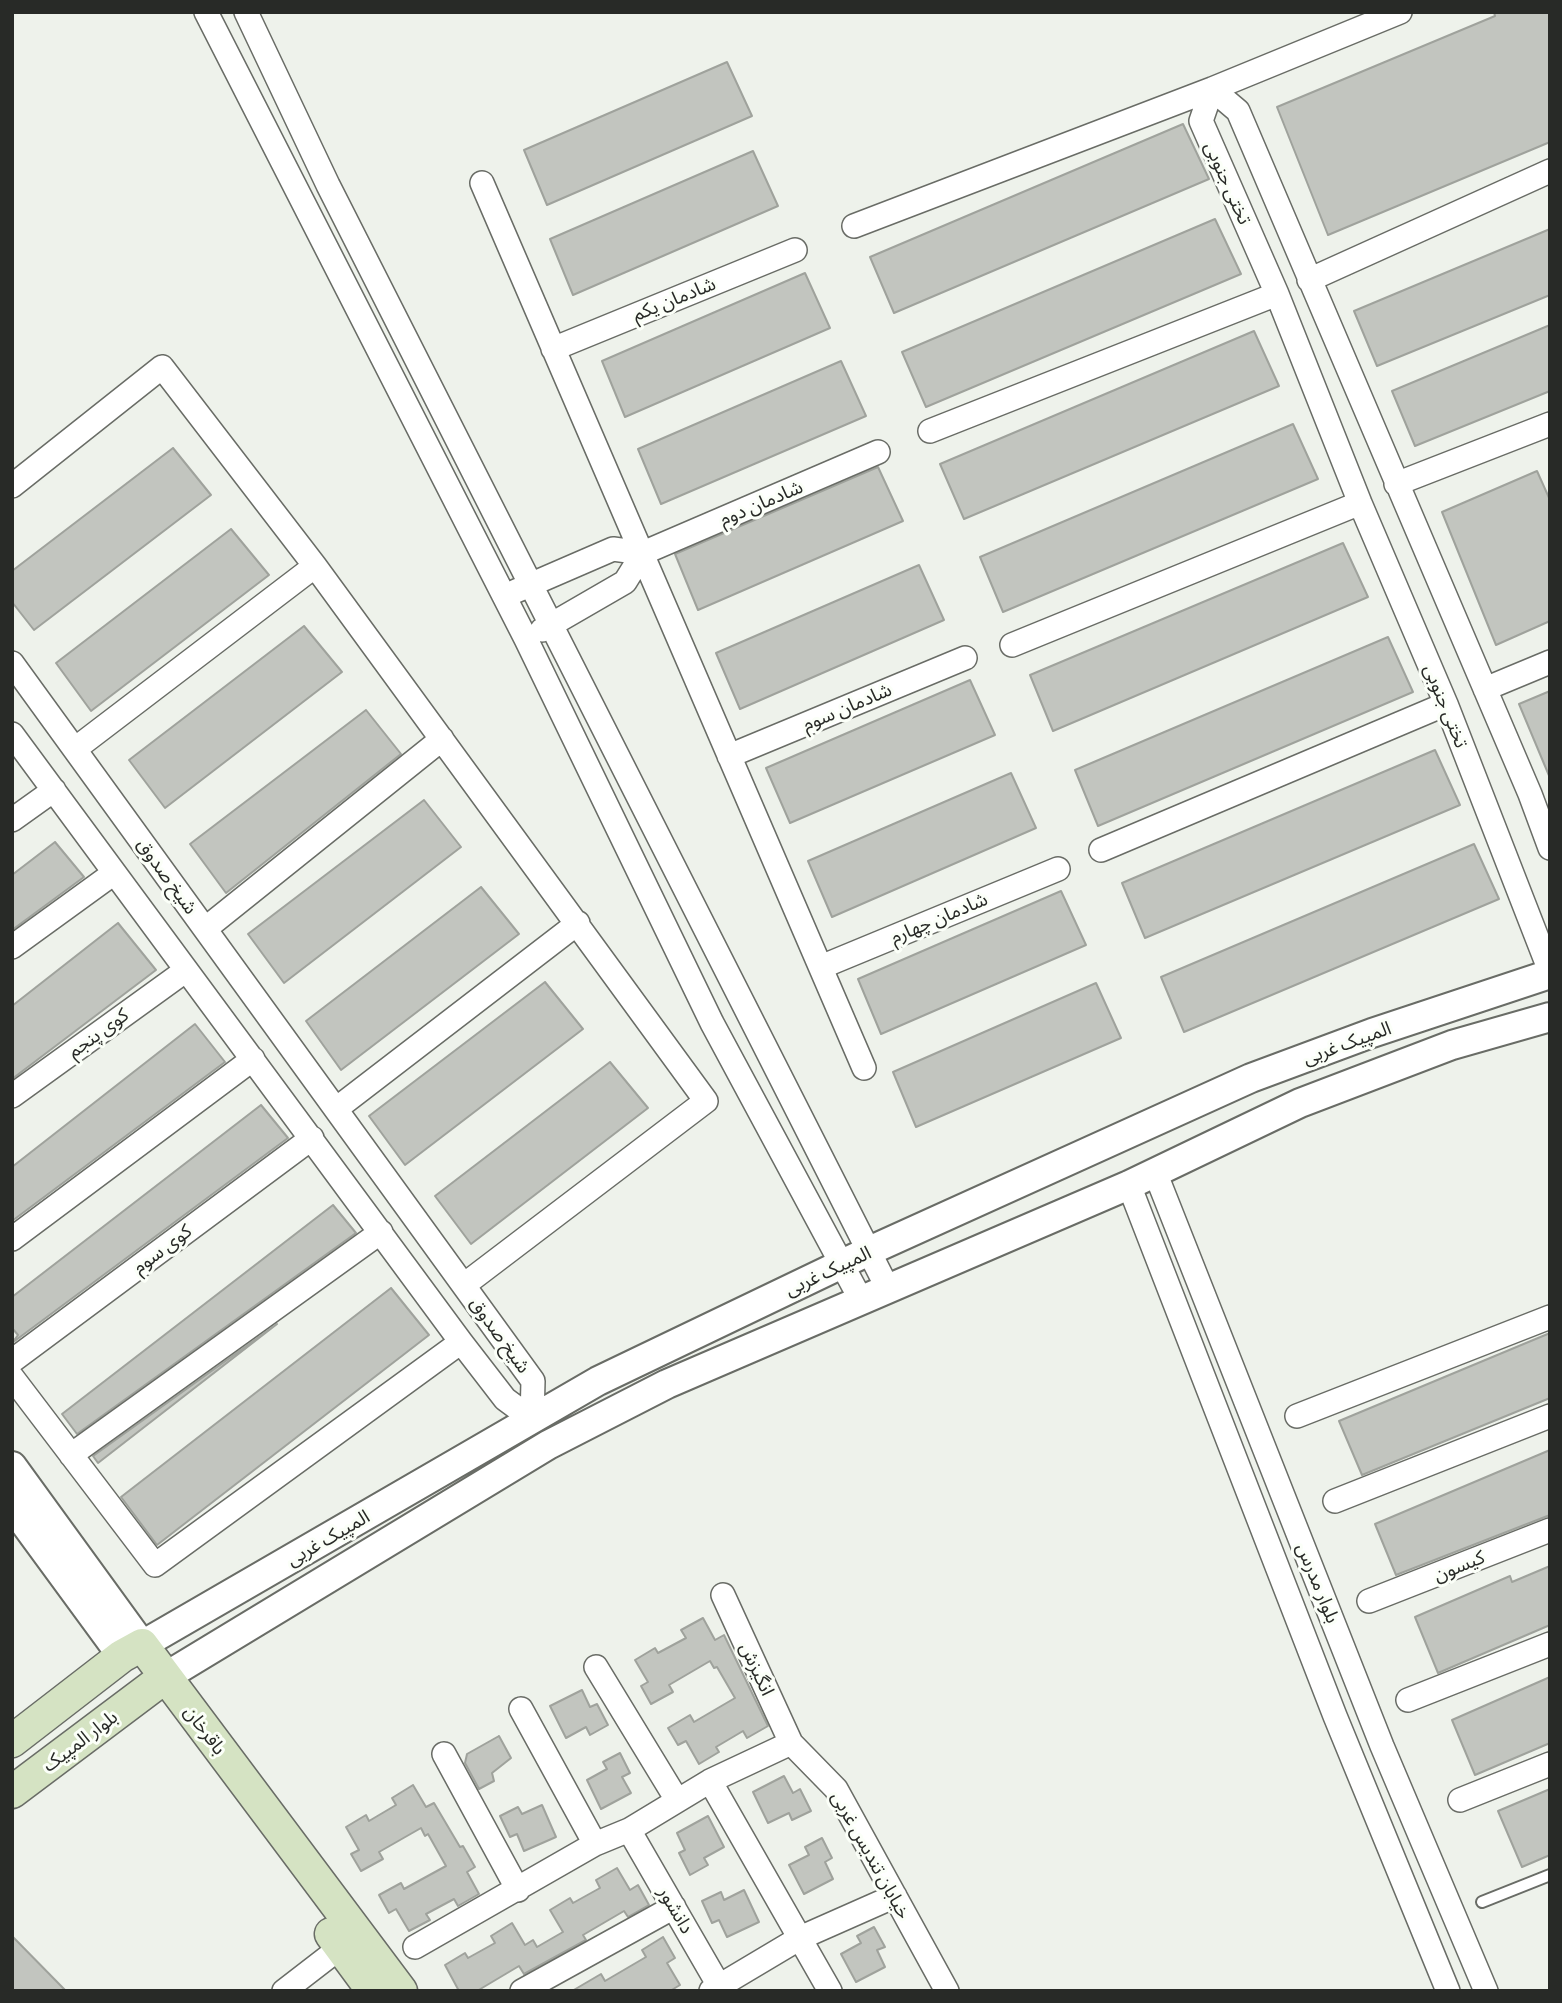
<!DOCTYPE html>
<html>
<head>
<meta charset="utf-8">
<style>
  body { margin:0 }
  #map { position:relative; width:1562px; height:2003px; overflow:hidden; background:#eef2eb; font-family:Commissioner,sans-serif }
  canvas { display:block }
  .frame { position:absolute; inset:0; border:14px solid #282a27; pointer-events:none }
</style>
</head>
<body>
<div id="map">
<canvas width="1562" height="2003"></canvas>
<div class="frame"></div>
</div>
<script>
const g = document.querySelector('canvas').getContext('2d');
g.lineJoin = 'round';
function paint(path, color) { g.fillStyle = color; g.fill(path, 'evenodd'); }
const poly = rows => new Path2D(rows.map(r => 'M' + r).join(''));
function trace(path, color, width, dash) { g.strokeStyle = color; g.lineWidth = width; g.lineCap = dash ? 'butt' : 'round'; g.setLineDash(dash || []); g.stroke(path); }
function write(font, color, halo, rows, align = 'center') {
  g.font = font + ' Commissioner,"Noto Sans Arabic",sans-serif'; g.lineWidth = 6; g.setLineDash([]); g.textBaseline = 'middle'; g.strokeStyle = halo; g.fillStyle = color; for (const [text, x, y, turn = 0] of rows) {
    g.save(); g.translate(x, y); g.rotate((+turn || 0) * Math.PI / 180); g.textAlign = isNaN(turn) ? turn : align; if (halo) g.strokeText(text, 0, 0); g.fillText(text, 0, 0); g.restore();
  }
}
const building = poly([
  [1494,12,1550,12,1550,142,1328,235,1277,107,1495,16,1494,12],
  [727,62,752,116,547,205,524,150,727,62],
  [1183,124,1209,179,894,313,870,257,1183,124],
  [753,151,778,206,573,295,550,239,753,151],
  [1215,219,1241,274,926,407,902,352,1215,219],
  [1550,229,1550,295,1377,366,1354,311,1550,229],
  [805,273,830,328,625,417,602,361,805,273],
  [1550,325,1550,391,1415,446,1392,391,1550,325],
  [1254,331,1279,386,964,519,940,464,1254,331],
  [841,361,866,416,661,504,638,449,841,361],
  [1293,424,1318,479,1003,612,980,557,1293,424],
  [173,448,211,495,34,630,12,602,12,571,173,448],
  [878,467,903,521,698,610,675,554,878,467],
  [1537,471,1550,500,1550,621,1496,645,1442,512,1537,471],
  [231,529,269,575,91,711,56,663,231,529],
  [1343,543,1368,597,1053,731,1030,675,1343,543],
  [919,565,944,620,740,709,716,653,919,565],
  [304,626,342,672,165,808,129,760,304,626],
  [1388,637,1413,692,1098,826,1075,770,1388,637],
  [970,680,995,735,790,823,766,768,970,680],
  [1550,691,1550,778,1519,704,1550,691],
  [366,710,401,754,226,893,190,844,366,710],
  [1435,750,1460,805,1145,938,1122,883,1435,750],
  [1011,773,1036,828,832,917,808,861,1011,773],
  [424,800,461,847,284,983,248,934,424,800],
  [55,842,84,877,12,930,12,875,55,842],
  [1474,844,1499,899,1184,1032,1161,977,1474,844],
  [481,887,519,934,341,1070,306,1021,481,887],
  [1061,891,1086,945,881,1034,858,979,1061,891],
  [118,923,156,970,12,1079,12,1006,118,923],
  [545,982,583,1029,405,1165,369,1116,545,982],
  [1096,983,1121,1038,916,1127,893,1072,1096,983],
  [195,1024,225,1062,12,1221,12,1167,195,1024],
  [610,1062,648,1108,471,1244,435,1196,610,1062],
  [261,1105,288,1138,12,1343,18,1335,12,1328,12,1297,261,1105],
  [333,1205,356,1233,77,1434,62,1414,333,1205],
  [391,1288,429,1335,157,1545,121,1497,391,1288],
  [277,1324,98,1463,93,1456,277,1324],
  [1550,1333,1550,1398,1362,1475,1339,1421,1550,1333],
  [1550,1450,1550,1515,1396,1575,1375,1524,1550,1450],
  [1550,1566,1550,1625,1438,1673,1415,1617,1510,1576,1512,1582,1550,1566],
  [703,1618,715,1640,724,1635,768,1726,747,1738,743,1731,716,1747,719,1752,699,1764,686,1741,678,1745,668,1728,690,1715,694,1722,735,1698,717,1667,714,1668,710,1661,669,1685,673,1692,651,1704,641,1686,648,1682,635,1660,655,1648,658,1653,686,1638,681,1630,703,1618],
  [1550,1677,1550,1743,1475,1775,1452,1720,1550,1677],
  [582,1690,590,1707,597,1704,608,1725,590,1735,586,1727,566,1738,550,1706,582,1690],
  [499,1736,511,1758,492,1773,494,1781,479,1789,465,1763,467,1754,499,1736],
  [620,1753,630,1773,622,1777,631,1793,601,1809,587,1780,607,1769,603,1762,620,1753],
  [784,1776,793,1793,800,1789,811,1811,792,1820,789,1813,768,1823,753,1792,784,1776],
  [413,1785,426,1807,434,1803,460,1847,463,1846,475,1867,467,1872,479,1894,458,1906,454,1899,426,1914,430,1920,409,1931,396,1909,389,1913,379,1895,401,1883,404,1889,446,1866,428,1834,425,1836,421,1828,379,1852,383,1859,361,1871,351,1854,359,1850,346,1827,366,1815,369,1821,396,1805,392,1798,413,1785],
  [1550,1789,1550,1855,1522,1867,1498,1811,1550,1789],
  [542,1805,556,1837,524,1851,517,1834,510,1837,500,1816,518,1807,522,1814,542,1805],
  [708,1816,724,1847,704,1858,708,1865,690,1875,679,1853,685,1850,677,1833,708,1816],
  [822,1838,832,1858,825,1862,833,1879,804,1894,789,1865,809,1855,805,1847,822,1838],
  [617,1868,630,1890,638,1885,649,1905,628,1917,624,1911,583,1935,586,1940,524,1974,519,1966,477,1991,459,1991,445,1965,465,1953,468,1958,495,1943,491,1936,512,1923,525,1945,533,1940,537,1947,563,1932,550,1910,570,1898,573,1903,600,1888,596,1880,617,1868],
  [744,1890,759,1922,727,1937,719,1920,712,1923,702,1901,721,1892,724,1900,744,1890],
  [874,1927,885,1947,877,1950,885,1967,856,1982,841,1954,861,1943,857,1936,874,1927],
  [12,1936,66,1991,12,1991,12,1936],
  [663,1937,675,1958,667,1963,680,1985,670,1991,572,1991,601,1974,605,1981,646,1957,642,1950,663,1937]
]);
paint(building, '#c2c5bf');
trace(building, '#9fa29c', 2);
const service = poly([
  [1482,1902,1550,1875]
]);
const minor = poly([
  [206,12,526,639,712,1023,861,1300],
  [246,12,328,185,888,1289],
  [482,183,864,1068],
  [854,226,1212,89,1400,12],
  [1309,280,1550,171],
  [553,349,795,250],
  [930,431,1277,294],
  [1396,484,1550,424],
  [12,486,162,367,315,566,706,1101,464,1285],
  [643,553,878,452],
  [516,591,613,549,643,553],
  [542,630,625,582,643,553],
  [1012,645,1360,503],
  [12,663,533,1381,532,1419],
  [1485,689,1550,662],
  [12,734,461,1342,505,1399,532,1419],
  [75,749,315,566],
  [729,756,965,658],
  [12,820,54,790],
  [1550,848,1530,794,1238,111,1212,89,1201,121,1277,294,1360,503,1446,704,1550,971],
  [1101,850,1446,704],
  [205,929,442,739],
  [12,947,114,873],
  [821,967,1058,869],
  [12,1096,185,971],
  [336,1109,578,923],
  [1155,1172,1382,1746,1486,1991],
  [1129,1185,1335,1716,1448,1991],
  [12,1239,253,1059],
  [12,1361,312,1138],
  [12,1377,155,1565,461,1342],
  [1297,1416,1550,1317],
  [71,1455,381,1232],
  [1335,1501,1550,1416],
  [723,1595,791,1743],
  [1369,1601,1550,1530],
  [596,1667,677,1800],
  [1408,1700,1550,1644],
  [521,1709,595,1844],
  [444,1754,518,1890],
  [710,1781,830,1991],
  [1460,1800,1550,1764],
  [629,1830,722,1991],
  [415,1947,595,1844,629,1830,710,1781,791,1743,836,1789,947,1991],
  [284,1991,341,1947],
  [522,1991,674,1907],
  [711,1991,800,1938,895,1896]
]);
const tertiary = poly([
  [12,1466,142,1645,598,1381,869,1251,1251,1078,1372,1033,1550,974],
  [12,1506,122,1656],
  [165,1677,548,1445,667,1384,1129,1185,1300,1103,1452,1045,1550,1017]
]);
const secondary = poly([
  [12,1741,122,1656,142,1645,401,1991],
  [12,1792,165,1677],
  [331,1934,373,1991]
]);
trace(service, '#696c66', 14);
trace(minor, '#696c66', 26);
trace(tertiary, '#696c66', 32);
trace(secondary, '#696c66', 35);
trace(service, '#fff', 10);
trace(minor, '#fff', 23);
trace(tertiary, '#fff', 28);
trace(secondary, '#d5e3c3', 32);
write('19px', '#282a27', '#fbfff8', [
  ["تختی جنوبی",1228,183,66],
  ["شادمان یکم",674,299,-22],
  ["شادمان دوم",761,503,-23],
  ["تختی جنوبی",1446,706,68],
  ["شادمان سوم",847,707,-23],
  ["شیخ صدوق",167,876,54],
  ["شادمان چهارم",939,918,-23],
  ["کوی پنجم",98,1033,-36],
  ["المپیک غربی",1347,1043,-20],
  ["کوی سوم",162,1249,-37],
  ["المپیک غربی",828,1271,-25],
  ["شیخ صدوق",500,1335,54],
  ["المپیک غربی",328,1538,-30],
  ["کیسون",1459,1566,-22],
  ["بلوار مدرس",1318,1583,68],
  ["انگیزش",757,1669,65],
  ["باقرخان",205,1730,53],
  ["بلوار المپیک",80,1741,-37],
  ["خیابان تندیس غربی",871,1855,61],
  ["دانشور",676,1910,60]
]);
</script>
</body>
</html>
